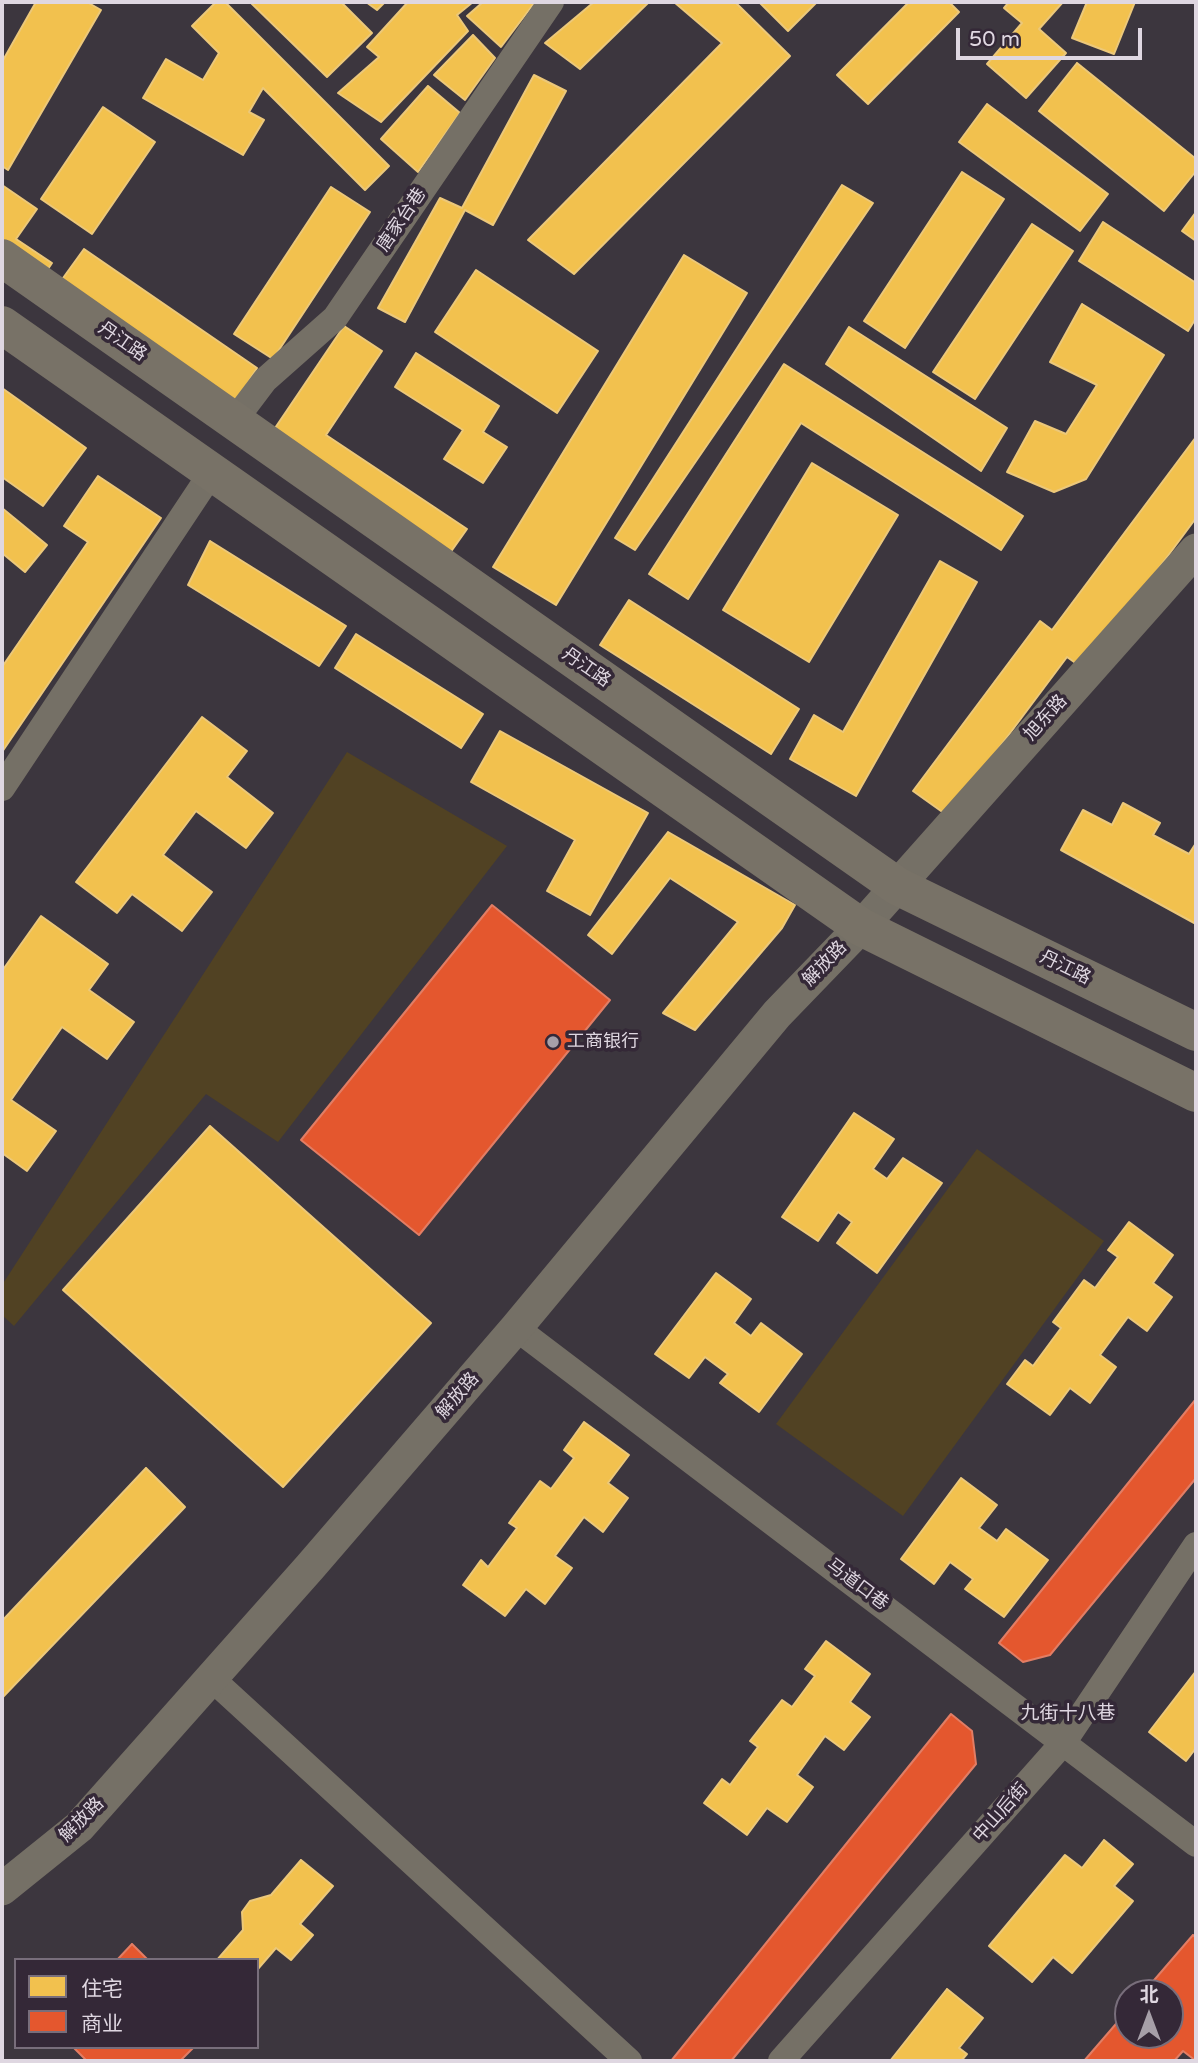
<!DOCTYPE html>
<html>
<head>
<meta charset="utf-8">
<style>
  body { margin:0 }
  #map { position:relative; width:1198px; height:2063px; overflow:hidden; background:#3c363e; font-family:"Varela Round","Noto Sans SC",sans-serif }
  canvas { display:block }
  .frame { position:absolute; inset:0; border:4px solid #dfd7e1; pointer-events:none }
  .legend { position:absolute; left:14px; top:1958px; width:245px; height:91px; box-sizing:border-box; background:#342837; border:2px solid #786e7b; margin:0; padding:9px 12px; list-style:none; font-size:21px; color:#dfd7e1 }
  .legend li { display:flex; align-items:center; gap:14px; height:35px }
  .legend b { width:35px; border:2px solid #786e7b }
  .north { position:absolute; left:1114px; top:1979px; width:70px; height:70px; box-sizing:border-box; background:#342837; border:2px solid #786e7b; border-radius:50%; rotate:0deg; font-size:19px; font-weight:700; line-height:28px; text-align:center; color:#dfd7e1 }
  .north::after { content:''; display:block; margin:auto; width:24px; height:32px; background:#a69fa8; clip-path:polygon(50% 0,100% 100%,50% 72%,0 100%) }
  .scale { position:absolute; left:956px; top:28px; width:186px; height:32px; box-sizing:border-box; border:4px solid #dfd7e1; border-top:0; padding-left:9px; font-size:21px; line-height:24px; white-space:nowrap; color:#dfd7e1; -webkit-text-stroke:5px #342837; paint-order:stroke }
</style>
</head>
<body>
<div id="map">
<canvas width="1198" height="2063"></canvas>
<div class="frame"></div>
<ul class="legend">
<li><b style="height:19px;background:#f2c14e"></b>住宅</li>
<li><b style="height:19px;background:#e4572e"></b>商业</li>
</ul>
<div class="north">北</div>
<div class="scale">50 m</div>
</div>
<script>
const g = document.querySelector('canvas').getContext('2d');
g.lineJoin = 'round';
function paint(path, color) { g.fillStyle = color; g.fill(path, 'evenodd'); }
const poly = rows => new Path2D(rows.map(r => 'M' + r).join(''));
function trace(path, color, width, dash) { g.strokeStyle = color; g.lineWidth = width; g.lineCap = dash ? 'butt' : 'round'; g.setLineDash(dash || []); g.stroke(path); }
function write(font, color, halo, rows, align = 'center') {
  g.font = font + ' "Varela Round","Noto Sans SC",sans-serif'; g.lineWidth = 7; g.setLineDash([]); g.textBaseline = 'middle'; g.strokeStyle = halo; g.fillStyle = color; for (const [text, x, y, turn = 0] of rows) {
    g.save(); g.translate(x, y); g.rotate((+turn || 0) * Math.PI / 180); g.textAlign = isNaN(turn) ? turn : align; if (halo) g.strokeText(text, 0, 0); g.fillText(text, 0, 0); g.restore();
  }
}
paint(poly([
  [347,752,507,846,278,1142,206,1094,14,1326,2,1315,2,1285],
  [977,1149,1104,1241,903,1516,776,1424]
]), '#514223');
const homes = poly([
  [36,2,87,2,101,10,8,170,2,166,2,62,36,2],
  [216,2,225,2,389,166,365,190,263,88,249,112,264,120,243,155,143,98,166,59,203,80,219,53,192,26,216,2],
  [250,2,341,2,372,33,327,77,250,2],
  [366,2,385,2,377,10,366,2],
  [408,2,473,2,457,15,468,31,381,122,338,93,379,57,367,47,408,2],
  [483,2,535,2,501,47,467,16,483,2],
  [594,2,649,2,580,69,545,43,594,2],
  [674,2,735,2,790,56,574,274,528,240,722,43,674,2],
  [759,2,817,2,788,31,759,2],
  [909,2,949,2,959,12,868,104,837,75,909,2],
  [1009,2,1063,2,1039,29,1066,53,1026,98,987,64,1022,23,1004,8,1009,2],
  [1087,2,1135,2,1114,54,1072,38,1087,2],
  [473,35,495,58,465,100,434,75,473,35],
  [1077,63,1196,159,1196,171,1164,211,1039,111,1077,63],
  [534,75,566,91,493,225,465,210,405,322,378,308,440,198,462,208,534,75],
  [428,86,460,113,418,172,381,139,428,86],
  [987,104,1108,194,1080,231,959,142,987,104],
  [103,107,155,142,92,234,41,199,103,107],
  [962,172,1004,199,905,348,864,321,962,172],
  [2,185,37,209,16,239,52,263,46,272,2,241,2,185],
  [842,185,873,203,635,550,615,538,842,185],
  [331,187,370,212,273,359,234,334,331,187],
  [1196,212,1196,241,1182,231,1196,212],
  [1103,222,1196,283,1196,318,1188,331,1079,261,1103,222],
  [1032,224,1073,251,975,399,933,372,1032,224],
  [84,249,257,368,233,407,58,285,84,249],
  [684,255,747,293,556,605,493,567,684,255],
  [476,270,598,351,557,413,435,332,476,270],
  [1082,304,1164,355,1086,479,1054,492,1007,472,1035,421,1066,434,1097,385,1050,362,1082,304],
  [344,326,382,351,326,435,467,529,450,553,271,434,344,326],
  [849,327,1007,428,981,471,826,364,849,327],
  [416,353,499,406,483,432,507,447,483,483,444,459,463,430,395,387,416,353],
  [784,364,1023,516,1001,550,801,423,688,599,649,574,784,364],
  [2,388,86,448,43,506,2,477,2,388],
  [1196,437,1196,518,1084,669,1067,657,948,816,913,791,1040,621,1052,630,1196,437],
  [812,463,898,515,809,662,723,610,812,463],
  [98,476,161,518,2,752,2,667,88,542,64,526,98,476],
  [2,508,47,545,25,572,2,553,2,508],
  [210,541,346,626,319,666,188,585,210,541],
  [940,561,977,582,856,796,790,759,814,715,843,732,940,561],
  [629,600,799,709,771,754,600,645,629,600],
  [356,634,483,714,461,748,335,668,356,634],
  [202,717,247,751,227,777,273,813,246,848,196,811,163,855,212,892,182,931,132,894,117,913,76,882,202,717],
  [500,731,648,813,590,915,547,891,575,840,471,782,500,731],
  [1123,803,1160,823,1153,835,1189,854,1196,843,1196,924,1061,850,1083,810,1112,825,1123,803],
  [668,832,795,905,782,928,695,1030,663,1013,738,922,670,878,612,954,588,935,668,832],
  [41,916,108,964,89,990,134,1022,107,1059,62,1027,11,1100,56,1131,27,1171,2,1153,2,971,41,916],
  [854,1113,894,1139,873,1169,887,1179,903,1158,942,1183,877,1273,837,1243,852,1222,838,1212,818,1241,782,1217,854,1113],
  [210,1126,431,1323,283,1487,63,1290,210,1126],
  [1129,1222,1173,1255,1153,1283,1172,1297,1147,1331,1128,1317,1100,1355,1116,1367,1090,1403,1070,1388,1050,1415,1007,1384,1025,1360,1033,1366,1061,1328,1053,1322,1084,1280,1095,1288,1118,1257,1108,1250,1129,1222],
  [716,1273,751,1299,734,1323,751,1336,761,1323,802,1354,759,1412,720,1383,728,1374,705,1357,689,1378,655,1354,716,1273],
  [584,1422,629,1455,608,1483,628,1498,603,1532,584,1517,555,1556,572,1568,545,1604,526,1589,505,1616,463,1585,481,1560,488,1567,517,1528,509,1523,540,1481,551,1489,574,1458,564,1450,584,1422],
  [146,1468,185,1507,2,1698,2,1621,146,1468],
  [961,1478,997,1505,979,1528,997,1541,1006,1529,1048,1560,1004,1617,965,1589,973,1579,950,1562,934,1584,901,1559,961,1478],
  [826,1641,870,1674,850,1702,870,1717,844,1750,825,1736,797,1775,813,1787,787,1822,767,1808,747,1835,704,1803,722,1779,730,1785,758,1747,750,1741,782,1700,792,1707,815,1676,805,1669,826,1641],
  [1196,1671,1196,1748,1186,1761,1149,1732,1196,1671],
  [1104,1840,1133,1864,1114,1886,1133,1901,1072,1973,1053,1957,1032,1982,989,1946,1065,1855,1082,1868,1104,1840],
  [301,1860,333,1886,300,1924,313,1935,291,1960,276,1948,257,1970,257,1960,217,1960,243,1930,242,1912,250,1901,271,1895,301,1860],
  [947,1989,983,2018,959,2048,967,2054,961,2061,890,2061,947,1989]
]);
paint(homes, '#f2c14e');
trace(homes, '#ecc87a', 2);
const shops = poly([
  [492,905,610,1000,419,1235,301,1140,492,905],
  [1196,1399,1196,1478,1050,1655,1023,1662,999,1643,1196,1399],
  [951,1714,972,1731,976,1764,731,2061,671,2061,951,1714],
  [1193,1935,1196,1938,1196,2061,1183,2051,1174,2061,1084,2061,1128,2010,1128,2035,1170,2035,1170,1993,1143,1993,1193,1935],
  [132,1944,148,1960,117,1960,132,1944],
  [73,2047,194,2047,180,2061,87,2061,73,2047]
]);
paint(shops, '#e4572e');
trace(shops, '#e27d64', 2);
trace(poly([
  [234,421,265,380,335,318,551,2],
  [2,788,212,472],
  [516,1328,1196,1844],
  [211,1678,629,2061],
  [781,2061,1063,1743,1196,1545]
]), '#757066', 26);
trace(poly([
  [2,1889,79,1827,310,1567,516,1328,777,1014,861,927,1196,550]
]), '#757066', 33);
trace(poly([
  [2,258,897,886,1196,1032],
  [2,325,861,927,1196,1093]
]), '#787267', 38);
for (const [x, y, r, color] of [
  [553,1042,7,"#a69fa8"]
]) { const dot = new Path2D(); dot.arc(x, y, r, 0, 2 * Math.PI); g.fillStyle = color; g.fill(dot); trace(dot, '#342837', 2.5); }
write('18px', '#dfd7e1', '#342837', [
  ["唐家台巷",402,220,-56],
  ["丹江路",122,342,35],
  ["丹江路",586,668,35],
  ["旭东路",1046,718,-48],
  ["解放路",825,964,-46],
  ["丹江路",1065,968,26],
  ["解放路",458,1396,-49],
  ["马道口巷",857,1585,37],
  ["中山后街",1001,1813,-48],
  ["解放路",82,1820,-45]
]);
write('18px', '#dfd7e1', '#342837', [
  ["工商银行",567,1042]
], 'left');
write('19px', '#dfd7e1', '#342837', [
  ["九街十八巷",1068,1714]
]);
</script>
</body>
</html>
